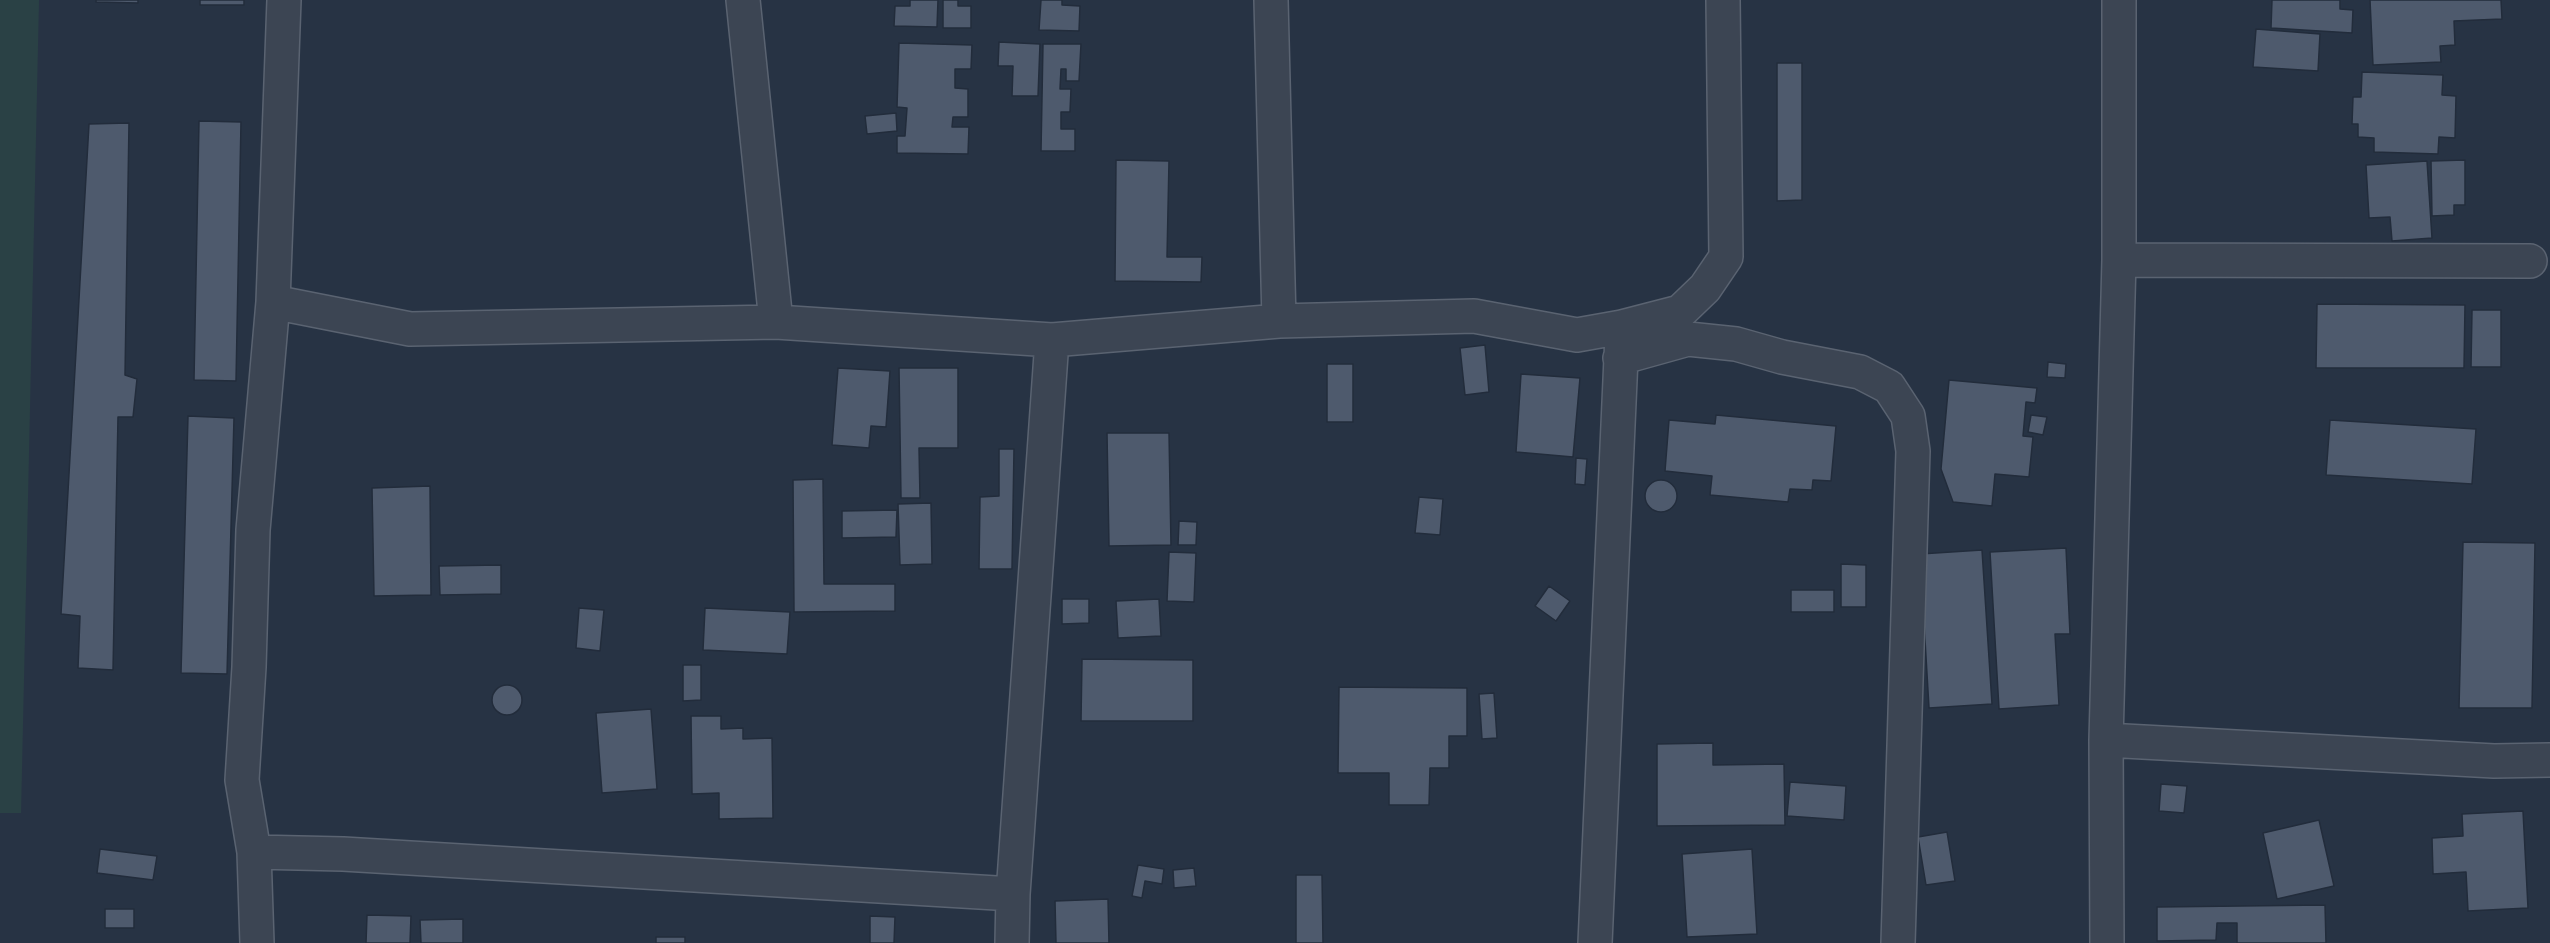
<!DOCTYPE html>
<html>
<head>
<meta charset="utf-8">
<style>
  body { margin:0 }
  canvas { display:block; background:#273344 }
</style>
</head>
<body>
<canvas width="2550" height="943"></canvas>
<script>
const g = document.querySelector('canvas').getContext('2d');
g.lineJoin = 'round';
function paint(path, color) { g.fillStyle = color; g.fill(path, 'evenodd'); }
const poly = rows => new Path2D(rows.map(r => 'M' + r).join(''));
function trace(path, color, width, dash) { g.strokeStyle = color; g.lineWidth = width; g.lineCap = dash ? 'butt' : 'round'; g.setLineDash(dash || []); g.stroke(path); }
paint(poly([
  [0,0,39,0,21,813,0,813]
]), '#2a4145');
const building = poly([
  [96,0,138,0,138,3,96,2,96,0],
  [200,0,244,0,244,5,200,5,200,0],
  [910,0,938,0,937,27,894,26,895,6,910,6,910,0],
  [943,0,958,0,958,6,971,6,971,28,943,28,943,0],
  [1041,0,1062,0,1062,5,1080,6,1079,31,1039,30,1041,0],
  [2272,0,2340,0,2340,9,2353,10,2352,33,2271,28,2272,0],
  [2370,0,2501,0,2502,19,2454,21,2455,45,2440,46,2441,62,2373,65,2370,0],
  [2256,29,2320,34,2318,71,2253,67,2256,29],
  [999,42,1040,44,1038,96,1012,96,1013,66,998,66,999,42],
  [899,43,972,45,971,69,955,69,955,88,968,89,968,117,953,117,952,127,969,127,968,154,897,153,897,136,905,136,907,108,897,107,899,43],
  [1043,44,1081,44,1079,81,1066,81,1066,69,1061,69,1060,89,1071,89,1070,112,1061,112,1061,129,1075,129,1075,151,1041,151,1043,44],
  [1777,63,1802,63,1802,200,1777,201,1777,63],
  [2362,72,2443,75,2442,95,2456,96,2455,138,2439,137,2438,154,2374,152,2374,138,2358,137,2358,124,2352,124,2353,97,2361,97,2362,72],
  [896,113,897,131,867,134,865,116,896,113],
  [199,121,241,122,236,381,194,380,199,121],
  [129,123,125,375,137,379,133,417,118,417,113,670,78,668,80,616,61,614,89,124,129,123],
  [1116,160,1169,161,1167,257,1202,257,1201,282,1115,281,1116,160],
  [2465,160,2465,205,2454,205,2454,215,2432,216,2431,161,2465,160],
  [2427,161,2432,238,2392,241,2390,217,2369,218,2366,165,2427,161],
  [2317,304,2465,305,2464,368,2316,368,2317,304],
  [2472,310,2501,310,2501,367,2471,367,2472,310],
  [1485,345,1489,392,1465,395,1460,348,1485,345],
  [2048,362,2066,364,2065,378,2047,377,2048,362],
  [1327,364,1353,364,1353,422,1327,422,1327,364],
  [838,368,890,371,886,427,871,426,869,448,832,445,838,368],
  [899,368,958,368,958,448,919,448,920,498,901,498,899,368],
  [1521,374,1580,378,1573,457,1516,452,1521,374],
  [1949,380,2037,388,2035,403,2026,402,2023,436,2033,437,2029,477,1995,474,1992,506,1953,502,1941,469,1949,380],
  [1716,415,1836,426,1831,481,1813,480,1812,490,1790,489,1788,502,1710,495,1712,476,1665,471,1669,420,1715,424,1716,415],
  [2031,415,2047,417,2043,435,2028,432,2031,415],
  [188,416,234,418,227,674,181,673,188,416],
  [2330,420,2476,429,2472,484,2326,475,2330,420],
  [1107,433,1169,433,1171,545,1109,546,1107,433],
  [999,449,1014,449,1012,569,979,569,980,497,999,496,999,449],
  [1576,458,1587,459,1585,485,1575,484,1576,458],
  [823,479,824,584,895,584,895,611,794,612,793,480,823,479],
  '1645 496a16 16 0 1 1 32 0a16 16 0 1 1-32 0Z',
  [430,486,431,595,374,596,372,488,430,486],
  [1419,497,1443,499,1440,535,1415,533,1419,497],
  [931,503,932,564,900,565,898,504,931,503],
  [897,510,896,537,842,538,842,511,897,510],
  [1179,521,1197,522,1196,545,1178,545,1179,521],
  [2463,542,2535,543,2532,708,2459,708,2463,542],
  [2066,548,2070,634,2055,634,2059,705,1999,709,1990,552,2066,548],
  [1982,550,1992,704,1929,708,1920,554,1982,550],
  [1169,552,1196,553,1194,602,1167,601,1169,552],
  [1841,564,1866,565,1866,607,1841,607,1841,564],
  [501,565,501,594,440,595,439,566,501,565],
  [1549,586,1570,601,1556,621,1535,606,1549,586],
  [1791,590,1834,590,1834,612,1791,612,1791,590],
  [1062,599,1089,599,1089,623,1062,624,1062,599],
  [1159,599,1161,636,1118,638,1116,601,1159,599],
  [579,608,604,610,600,651,576,648,579,608],
  [705,608,790,612,787,654,703,650,705,608],
  [1082,659,1193,660,1193,721,1081,721,1082,659],
  [683,665,701,665,701,700,683,701,683,665],
  '492 700a15 15 0 1 1 30 0a15 15 0 1 1-30 0Z',
  [1339,687,1467,688,1467,736,1449,736,1449,768,1430,768,1429,805,1389,805,1389,773,1338,773,1339,687],
  [1494,693,1497,738,1482,739,1479,694,1494,693],
  [651,709,657,789,602,793,596,713,651,709],
  [691,716,721,716,721,729,743,728,743,739,772,738,773,818,719,819,719,793,692,794,691,716],
  [1713,743,1713,765,1784,764,1785,825,1657,826,1657,744,1713,743],
  [1790,782,1846,786,1844,820,1787,816,1790,782],
  [2161,784,2187,786,2184,813,2159,811,2161,784],
  [2523,811,2528,908,2468,911,2466,872,2433,874,2432,838,2463,836,2462,814,2523,811],
  [2319,820,2334,886,2277,899,2263,833,2319,820],
  [1947,832,1955,881,1926,885,1918,837,1947,832],
  [100,849,157,856,153,880,97,873,100,849],
  [1752,849,1757,934,1687,937,1682,854,1752,849],
  [1138,865,1164,869,1162,884,1145,881,1142,898,1132,896,1138,865],
  [1194,868,1196,886,1174,888,1173,870,1194,868],
  [1296,875,1322,875,1323,943,1296,943,1296,875],
  [1108,899,1109,943,1056,943,1055,901,1108,899],
  [2325,905,2326,943,2237,943,2237,923,2217,923,2216,940,2157,941,2157,907,2325,905],
  [105,909,134,909,134,928,105,928,105,909],
  [367,915,411,916,410,943,366,943,367,915],
  [870,916,895,917,894,943,870,943,870,916],
  [463,919,463,943,421,943,420,920,463,919],
  [656,937,685,937,685,943,656,943,656,937]
]);
paint(building, '#4e5a6d');
trace(building, '#222c3b', 1.5);
const minor = poly([
  [743,0,776,322],
  [1271,0,1279,321],
  [2119,260,2530,261],
  [273,302,410,329,776,322,1052,340,1279,321,1474,316,1577,335,1622,327,1680,312,1705,288,1726,257,1723,0],
  [1620,358,1688,339,1736,344,1782,357,1860,372,1889,387,1908,416,1913,451,1898,943],
  [2106,740,2494,761,2550,760],
  [254,852,343,854,1013,894],
  [257,943,254,852,242,780,249,667,253,530,273,302,284,0],
  [1012,943,1013,894,1052,340],
  [1595,943,1622,335],
  [2107,943,2106,740,2119,260,2119,0]
]);
trace(minor, '#5a6371', 36);
trace(minor, '#3c4553', 33);
</script>
</body>
</html>
